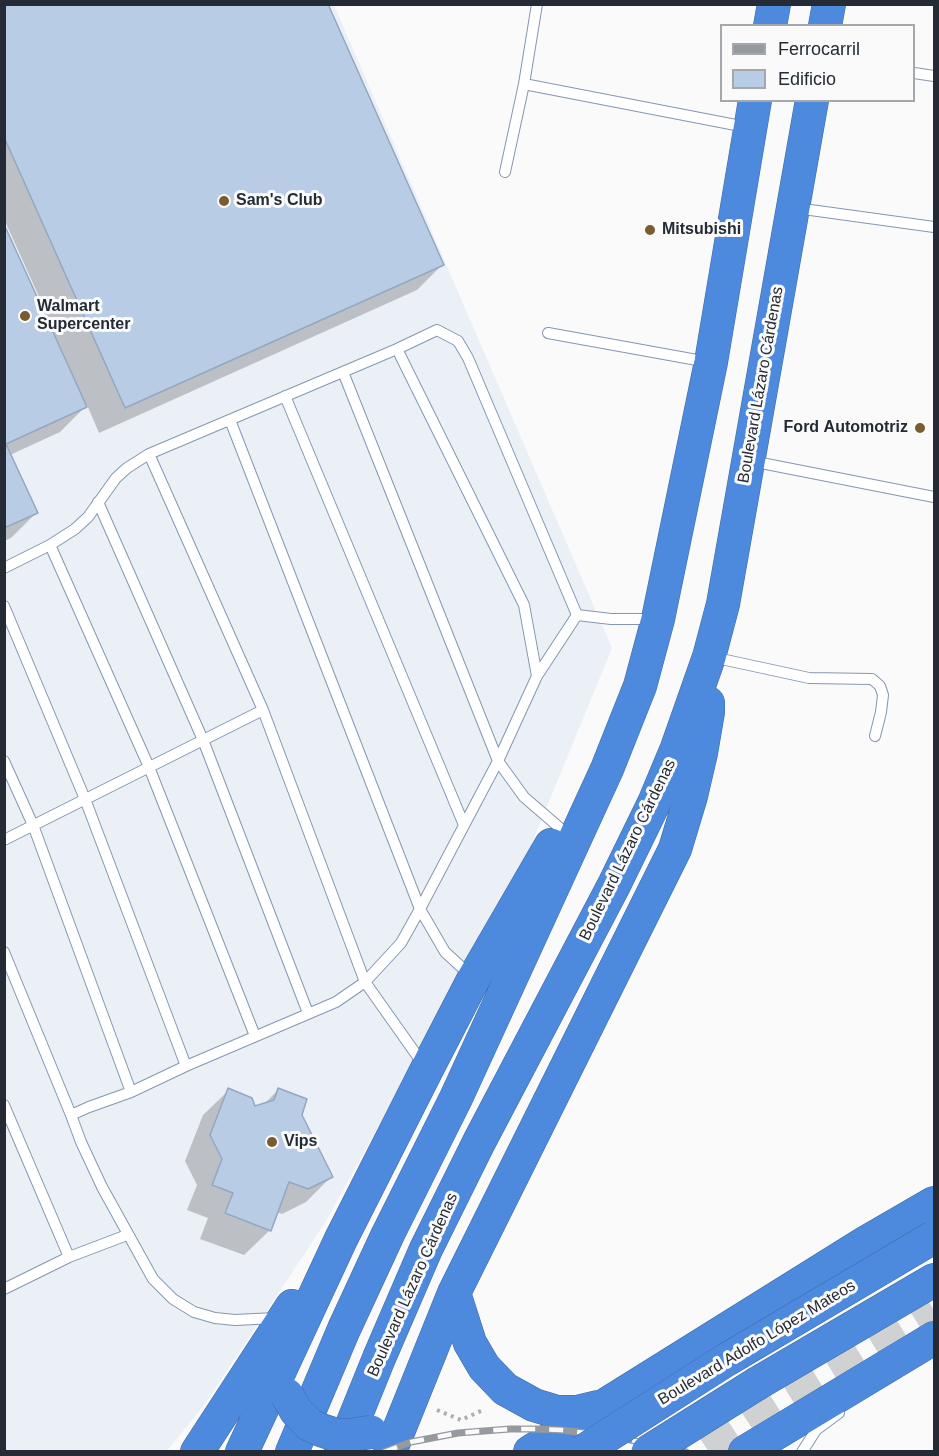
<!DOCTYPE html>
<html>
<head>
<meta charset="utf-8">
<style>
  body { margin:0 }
  #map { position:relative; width:939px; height:1456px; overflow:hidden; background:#fafafa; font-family:Arial,sans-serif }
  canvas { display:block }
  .frame { position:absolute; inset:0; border:6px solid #242b35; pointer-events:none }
  .legend { position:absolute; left:720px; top:24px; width:195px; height:78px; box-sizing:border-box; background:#fafafa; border:2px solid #a4a7ab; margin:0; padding:8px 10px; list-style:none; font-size:18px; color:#242b35 }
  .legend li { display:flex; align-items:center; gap:12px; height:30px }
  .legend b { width:30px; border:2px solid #a4a7ab }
</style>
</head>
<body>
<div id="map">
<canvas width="939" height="1456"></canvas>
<div class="frame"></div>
<ul class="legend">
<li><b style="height:8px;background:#96999e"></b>Ferrocarril</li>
<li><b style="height:16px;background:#b9cce5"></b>Edificio</li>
</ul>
</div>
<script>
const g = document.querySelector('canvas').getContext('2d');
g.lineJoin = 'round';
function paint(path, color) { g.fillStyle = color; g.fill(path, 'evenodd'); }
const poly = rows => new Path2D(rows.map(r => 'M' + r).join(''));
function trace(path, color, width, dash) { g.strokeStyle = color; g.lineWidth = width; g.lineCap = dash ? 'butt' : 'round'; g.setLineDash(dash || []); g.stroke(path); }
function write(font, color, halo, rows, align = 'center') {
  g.font = font + ' Arial,sans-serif'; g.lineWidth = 6; g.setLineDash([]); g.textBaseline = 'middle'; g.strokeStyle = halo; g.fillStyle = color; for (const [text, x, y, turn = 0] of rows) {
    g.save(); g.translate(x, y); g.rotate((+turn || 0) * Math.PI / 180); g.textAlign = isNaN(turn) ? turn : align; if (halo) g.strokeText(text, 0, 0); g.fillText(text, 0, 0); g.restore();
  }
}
paint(poly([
  [5,5,334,5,612,648,525,860,325,1223,205,1404,167,1451,5,1452]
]), '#ebf0f7');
paint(poly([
  [4,4,442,265,417,290,99,433,87,405,60,432,10,455,36,513,11,538,4,541,4,228,41,309,44,308,4,219],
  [229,1090,254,1108,263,1105,278,1090,300,1115,331,1177,306,1202,282,1214,277,1212,270,1230,244,1255,200,1239,208,1218,187,1210,197,1185,185,1161,203,1115]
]), '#0003');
const building = poly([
  [4,4,328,4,444,265,125,408,4,137,4,4],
  [4,224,87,407,6,444,38,513,4,528,4,224],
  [228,1088,252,1098,255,1106,274,1100,278,1088,307,1099,302,1115,333,1177,308,1189,289,1182,271,1231,225,1213,233,1193,212,1185,222,1159,210,1135,228,1088]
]);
paint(building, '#b9cce5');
trace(building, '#95a7c0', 1.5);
trace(poly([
  [709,1452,772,1410,934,1310]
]), '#cfd1d3', 33, [33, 16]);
const lane = poly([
  [914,73,934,76],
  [524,84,746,127],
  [505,172,524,84,537,4],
  [796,208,934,227],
  [548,333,708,362],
  [397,349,524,605,537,676,577,615],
  [343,372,498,761,524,797,560,828],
  [285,396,464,825],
  [230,420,420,909,445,952,471,976],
  [751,461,934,497],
  [98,502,203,740,308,1013],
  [50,545,149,767,255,1036],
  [4,568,50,545,75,529,88,517,116,478,127,468,149,454],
  [4,606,85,799,186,1066],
  [577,615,611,619,655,619],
  [712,657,809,678,872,679,880,686,883,695,881,712,875,736],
  [4,761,33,825,131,1092],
  [4,840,263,710],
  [4,952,71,1115],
  [423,1064,365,982,263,710,149,454,397,349,437,330,458,341,468,358,577,615],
  [4,1105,69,1257],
  [4,1289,69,1257,127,1235],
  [276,1318,235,1320,215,1318,194,1312,173,1299,153,1279,102,1187,81,1142,71,1115,89,1107,131,1092,186,1066,336,1002,365,982,401,943,420,909,498,761,537,676],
  [802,1452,816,1430,839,1413]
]);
const highway = poly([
  [770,26,774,4],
  [825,26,829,4],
  [454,1293,470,1343,484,1367,505,1389,534,1405,557,1412,577,1412,598,1407],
  [758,1383,934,1280],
  [197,1452,292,1306],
  [242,1452,341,1239,427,1069,474,978,551,845],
  [292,1452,344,1329,388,1234,456,1098,607,769,640,686,658,619,711,362,755,100],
  [341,1452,379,1358,426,1249,479,1142,614,885,654,803,677,748,709,657,723,604,812,100],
  [390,1452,454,1293,675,849,691,796,701,753,708,712,708,703],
  [530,1452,865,1243,934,1203],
  [745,1452,934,1338]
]);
trace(lane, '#8597af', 12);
trace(highway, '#3f69a2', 34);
trace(poly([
  [437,1410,461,1420,485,1409]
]), '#acafb3', 4, [3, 4.5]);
trace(lane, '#fff', 10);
trace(highway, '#4d8add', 33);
const rail = poly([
  [384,1452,411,1442,458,1433,510,1429,536,1429,561,1430,612,1436,686,1452]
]);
trace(rail, '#96999e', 7);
trace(rail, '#fafafa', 4.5, [14]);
const highwayBridge = poly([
  [287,1395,296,1411,310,1425,321,1430,336,1435,352,1435,371,1432],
  [582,1452,726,1360,934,1237],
  [648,1452,758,1383]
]);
trace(highwayBridge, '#3f69a2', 34, []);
trace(highwayBridge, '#4d8add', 33);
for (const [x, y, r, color] of [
  [224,201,6,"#795c30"],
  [650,230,6,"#795c30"],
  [25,316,6,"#795c30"],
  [920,428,6,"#795c30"],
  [272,1142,6,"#795c30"]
]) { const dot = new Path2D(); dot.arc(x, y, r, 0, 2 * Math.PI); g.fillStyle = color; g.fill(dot); trace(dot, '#fafafa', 2); }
write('bold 16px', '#242b35', '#fafafa', [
  ["Sam's Club",236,201],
  ["Mitsubishi",662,230],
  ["Walmart",37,307],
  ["Supercenter",37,325],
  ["Ford Automotriz",908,428,"right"],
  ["Vips",284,1142]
], 'left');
write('16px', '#242b35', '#fafafa', [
  ["Boulevard Lázaro Cárdenas",761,385,-80],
  ["Boulevard Lázaro Cárdenas",628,850,-64],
  ["Boulevard Lázaro Cárdenas",413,1285,-66],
  ["Boulevard Adolfo López Mateos",757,1343,-31]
]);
</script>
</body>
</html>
